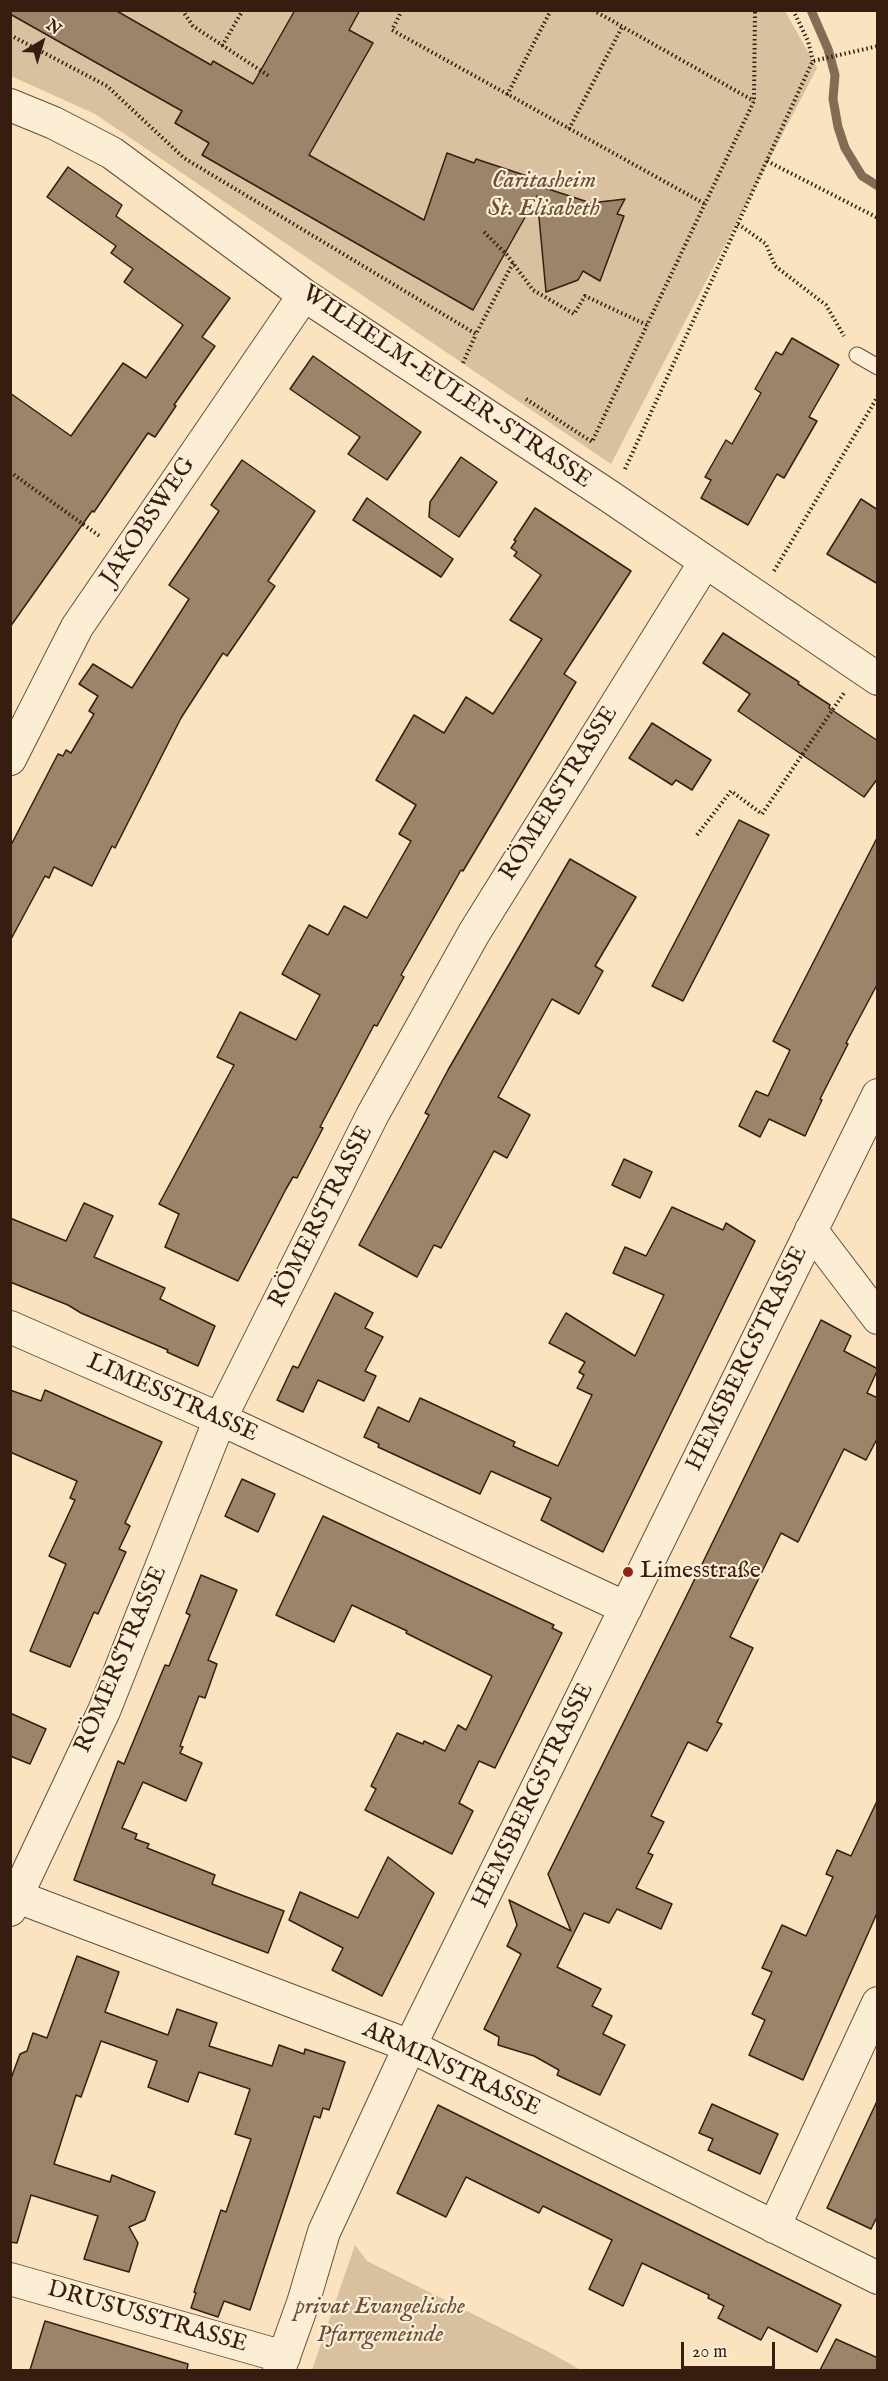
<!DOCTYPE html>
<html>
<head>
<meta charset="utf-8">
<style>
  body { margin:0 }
  #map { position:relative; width:888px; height:2381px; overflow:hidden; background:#fae3be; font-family:"IM FELL English",serif }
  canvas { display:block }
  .frame { position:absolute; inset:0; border:12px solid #361d10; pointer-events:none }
  .north { position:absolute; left:12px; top:12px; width:60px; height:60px; -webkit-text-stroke:4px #fcedd5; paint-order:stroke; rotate:38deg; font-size:16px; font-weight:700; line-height:24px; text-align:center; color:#361d10 }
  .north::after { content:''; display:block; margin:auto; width:21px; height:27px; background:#361d10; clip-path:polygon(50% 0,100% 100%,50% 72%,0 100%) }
  .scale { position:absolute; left:681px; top:2342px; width:94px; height:27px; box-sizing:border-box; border:3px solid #361d10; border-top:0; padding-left:8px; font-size:18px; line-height:21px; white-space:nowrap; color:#361d10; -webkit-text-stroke:4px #fcedd5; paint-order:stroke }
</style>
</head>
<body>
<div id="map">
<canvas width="888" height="2381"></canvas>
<div class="frame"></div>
<div class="north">N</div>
<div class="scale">20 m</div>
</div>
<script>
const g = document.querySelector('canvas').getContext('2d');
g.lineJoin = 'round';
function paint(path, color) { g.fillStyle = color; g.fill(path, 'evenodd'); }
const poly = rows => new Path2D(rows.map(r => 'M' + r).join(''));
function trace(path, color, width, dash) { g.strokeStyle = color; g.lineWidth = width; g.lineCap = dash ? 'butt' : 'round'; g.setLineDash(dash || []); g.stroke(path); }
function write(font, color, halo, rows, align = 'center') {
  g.font = font + ' "IM FELL English",serif'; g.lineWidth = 4.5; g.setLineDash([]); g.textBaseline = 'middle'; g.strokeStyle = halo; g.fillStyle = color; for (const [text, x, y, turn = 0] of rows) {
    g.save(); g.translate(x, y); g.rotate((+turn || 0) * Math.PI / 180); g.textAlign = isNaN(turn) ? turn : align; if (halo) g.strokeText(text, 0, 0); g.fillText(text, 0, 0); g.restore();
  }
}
paint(poly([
  [11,10,785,11,817,68,611,464,95,114,11,76],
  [355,2245,367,2261,547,2351,581,2370,312,2370]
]), '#d9c1a0');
trace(poly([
  [811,10,828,49,835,75,833,99,838,127,845,148,862,176,878,186]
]), '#836c55', 9);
const building = poly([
  [10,10,115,10,211,65,213,61,253,84,295,10,360,10,349,30,373,43,309,155,424,220,447,153,474,163,476,159,545,182,542,187,591,203,625,199,617,214,624,216,600,281,583,271,578,280,546,292,537,196,473,310,202,155,209,143,175,123,182,111,10,14,10,10],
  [68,167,122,205,116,216,230,298,202,337,215,346,174,405,176,406,155,437,148,433,94,512,92,511,10,627,10,393,71,436,123,363,146,378,183,325,124,282,133,269,111,253,116,246,47,197,68,167],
  [792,338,839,365,809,417,817,421,784,478,777,474,748,525,701,498,711,480,705,477,726,440,732,444,761,393,755,389,776,352,782,355,792,338],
  [313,356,421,432,387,480,348,454,360,437,290,389,313,356],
  [461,457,497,482,459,537,429,517,430,502,461,457],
  [242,460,315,511,268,581,275,586,227,656,223,653,181,718,115,848,112,846,92,886,54,867,49,878,45,876,10,941,10,847,58,754,63,756,66,750,71,753,94,714,89,711,98,696,79,684,93,664,132,688,189,599,169,585,219,511,211,505,242,460],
  [367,498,453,559,441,577,353,520,367,498],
  [861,499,878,510,878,584,827,554,861,499],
  [535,508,631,571,564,674,576,682,463,871,461,870,401,975,404,977,377,1026,374,1025,320,1127,323,1128,297,1178,293,1177,286,1189,238,1281,165,1247,179,1214,159,1204,234,1065,217,1057,240,1012,296,1040,320,995,282,974,309,925,328,935,344,906,367,918,411,841,399,834,416,805,376,780,414,715,444,733,466,697,493,714,542,639,510,620,541,575,514,556,517,552,511,548,516,541,514,540,535,508],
  [723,633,799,682,798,684,830,705,829,708,878,741,878,778,864,797,738,711,750,694,703,663,723,633],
  [652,723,711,760,692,790,676,780,672,785,629,758,652,723],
  [739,820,769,835,683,1001,652,986,739,820],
  [878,836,878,983,846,1043,848,1044,820,1099,822,1100,805,1136,769,1119,760,1137,739,1126,756,1091,768,1096,790,1050,773,1041,878,836],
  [570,859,636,897,595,966,603,971,579,1014,552,999,498,1097,530,1115,507,1158,494,1151,441,1248,434,1245,417,1277,359,1245,429,1115,425,1113,448,1070,570,859],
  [624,1159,652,1172,640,1198,612,1185,624,1159],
  [84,1203,113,1216,94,1257,165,1288,160,1299,215,1326,198,1366,167,1352,168,1350,81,1313,68,1305,10,1282,10,1218,66,1241,84,1203],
  [672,1207,723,1230,726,1223,755,1241,603,1552,541,1520,551,1498,491,1471,480,1494,378,1447,379,1444,364,1437,378,1407,409,1422,420,1398,515,1442,513,1446,558,1466,592,1395,577,1388,584,1375,579,1372,585,1362,549,1343,566,1313,635,1356,664,1295,613,1273,625,1247,646,1256,672,1207],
  [335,1293,373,1313,365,1328,383,1337,365,1371,376,1376,364,1401,318,1380,303,1412,277,1400,293,1366,298,1368,335,1293],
  [821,1320,851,1336,844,1351,878,1369,867,1393,878,1398,878,1437,866,1460,844,1449,798,1542,781,1533,730,1637,753,1648,717,1722,722,1724,707,1751,688,1742,651,1816,664,1822,648,1853,653,1855,636,1888,672,1904,661,1929,617,1909,609,1923,584,1913,557,1967,601,1989,592,2006,612,2016,603,2034,625,2045,600,2095,557,2075,559,2070,534,2056,498,2045,499,2037,484,2029,521,1954,507,1946,517,1925,509,1900,571,1931,548,1874,684,1601,821,1320],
  [10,1390,41,1401,45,1390,162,1442,125,1523,130,1526,119,1549,126,1552,98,1614,94,1612,70,1667,30,1651,66,1564,49,1556,75,1500,70,1498,77,1481,10,1452,10,1390],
  [242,1479,275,1494,258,1532,225,1516,242,1479],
  [323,1516,554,1625,552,1628,562,1633,495,1768,479,1761,459,1803,473,1811,452,1854,365,1810,376,1789,371,1786,397,1733,423,1744,424,1741,445,1751,458,1725,466,1730,492,1676,406,1633,407,1631,352,1605,334,1642,276,1615,323,1516],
  [201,1575,237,1590,208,1660,217,1664,205,1698,199,1696,180,1746,183,1747,180,1753,202,1763,186,1801,143,1782,122,1828,137,1834,135,1839,149,1844,147,1848,215,1875,212,1884,284,1911,268,1953,74,1880,118,1761,124,1764,165,1665,169,1666,190,1615,186,1613,201,1575],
  [10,1713,46,1729,30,1764,10,1756,10,1713],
  [878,1799,878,1911,803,2080,749,2055,765,2020,752,2014,772,1972,762,1968,782,1925,806,1936,833,1877,826,1874,837,1850,851,1856,878,1799],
  [388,1857,434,1893,382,1996,332,1970,343,1948,289,1920,300,1892,358,1918,388,1857],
  [77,1956,119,1972,105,2012,168,2035,177,2009,217,2023,209,2046,272,2066,279,2045,304,2054,305,2049,345,2062,329,2110,323,2108,320,2118,314,2116,250,2310,224,2301,218,2317,191,2308,196,2293,194,2292,221,2210,226,2212,251,2139,235,2134,250,2089,199,2072,188,2102,148,2087,157,2061,101,2041,81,2097,76,2095,54,2164,110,2182,112,2175,155,2192,145,2220,129,2227,138,2243,129,2272,84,2259,98,2216,31,2195,17,2243,10,2242,10,2081,20,2054,27,2051,33,2033,47,2038,77,1956],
  [878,2099,878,2215,871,2229,827,2208,878,2099],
  [712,2104,778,2134,760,2174,708,2150,713,2139,699,2133,712,2104],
  [438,2105,841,2305,817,2352,768,2327,761,2340,718,2318,724,2306,708,2298,709,2295,642,2263,623,2306,589,2289,612,2240,543,2206,539,2213,466,2177,446,2217,397,2193,438,2105],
  [45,2321,188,2364,187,2370,30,2370,45,2321],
  [836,2339,878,2358,878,2370,820,2370,836,2339]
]);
paint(building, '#9c846a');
trace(building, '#361d10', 1.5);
const service = poly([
  [857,355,878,367]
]);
const minor = poly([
  [10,105,54,123,112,153,304,295,609,496,878,679],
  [10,759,77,627,304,295],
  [811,1230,878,1318],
  [10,1327,220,1419,626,1608],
  [10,1894,410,2046,878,2278],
  [10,1910,104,1711,220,1419,373,1114,474,933,705,562],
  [774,2227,878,2003],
  [10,2279,284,2357],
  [279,2370,303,2303,324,2232,410,2046,878,1095]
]);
trace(service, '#674e3c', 17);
trace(minor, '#674e3c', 34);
trace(poly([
  [182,10,193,26,269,76],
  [402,10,392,30,705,204],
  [593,10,754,101],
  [793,10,808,41,813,61],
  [10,35,107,86,184,158,476,334,513,263],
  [222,46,243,10],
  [507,95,551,10],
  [569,129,622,27],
  [767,161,878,218],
  [738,224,766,244,775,266,826,305,844,336],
  [484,232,507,255,533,290,574,314,585,296,647,325,754,101,755,10],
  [463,363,476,334],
  [526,399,592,442,647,325],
  [625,469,809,69,813,61,878,46],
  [10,472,101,537],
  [774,571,878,396],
  [697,835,731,791,762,814,844,693]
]), '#361d10', 4, [1.5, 3]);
trace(service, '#fcedd5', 15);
trace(minor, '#fcedd5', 32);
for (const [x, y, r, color] of [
  [628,1572,6,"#8f2418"]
]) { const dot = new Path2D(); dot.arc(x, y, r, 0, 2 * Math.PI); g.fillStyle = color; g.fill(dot); trace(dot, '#fcedd5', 2); }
write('italic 24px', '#674e3b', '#fcedd5', [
  ["Caritasheim",544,182],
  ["St. Elisabeth",544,210],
  ["privat Evangelische",380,2308],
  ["Pfarrgemeinde",380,2336]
]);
write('24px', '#361d10', '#fcedd5', [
  ["WILHELM-EULER-STRASSE",446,388,34],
  ["JAKOBSWEG",149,522,-56],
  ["RÖMERSTRASSE",560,794,-58],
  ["RÖMERSTRASSE",322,1217,-63],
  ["HEMSBERGSTRASSE",748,1359,-64],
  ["LIMESSTRASSE",172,1399,24],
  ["RÖMERSTRASSE",122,1660,-67],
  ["HEMSBERGSTRASSE",534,1796,-64],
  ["ARMINSTRASSE",451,2070,25],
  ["DRUSUSSTRASSE",147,2318,16]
]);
write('24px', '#361d10', '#fcedd5', [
  ["Limesstraße",640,1572]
], 'left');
</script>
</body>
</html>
